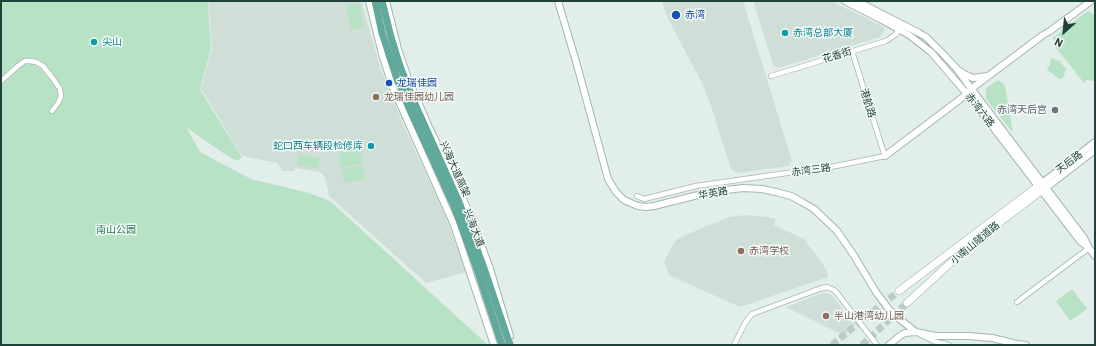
<!DOCTYPE html>
<html>
<head>
<meta charset="utf-8">
<style>
  body { margin:0 }
  #map { position:relative; width:1096px; height:346px; overflow:hidden; background:#e2eee9; font-family:Barlow,sans-serif }
  canvas { display:block }
  .frame { position:absolute; inset:0; border:2px solid #20423a; pointer-events:none }
  .north { position:absolute; left:1044px; top:12px; width:40px; height:40px; -webkit-text-stroke:3px #f3faf7; paint-order:stroke; rotate:207deg; font-size:11px; font-weight:700; line-height:16px; text-align:center; color:#20423a }
  .north::after { content:''; display:block; margin:auto; width:14px; height:18px; background:#20423a; clip-path:polygon(50% 0,100% 100%,50% 72%,0 100%) }
</style>
</head>
<body>
<div id="map">
<canvas width="1096" height="346"></canvas>
<div class="frame"></div>
<div class="north">N</div>
</div>
<script>
const g = document.querySelector('canvas').getContext('2d');
g.lineJoin = 'round';
function paint(path, color) { g.fillStyle = color; g.fill(path, 'evenodd'); }
const poly = rows => new Path2D(rows.map(r => 'M' + r).join(''));
function trace(path, color, width, dash) { g.strokeStyle = color; g.lineWidth = width; g.lineCap = dash ? 'butt' : 'round'; g.setLineDash(dash || []); g.stroke(path); }
function write(font, color, halo, rows, align = 'center') {
  g.font = font + ' Barlow,"Noto Sans SC",sans-serif'; g.lineWidth = 3; g.setLineDash([]); g.textBaseline = 'middle'; g.strokeStyle = halo; g.fillStyle = color; for (const [text, x, y, turn = 0] of rows) {
    g.save(); g.translate(x, y); g.rotate((+turn || 0) * Math.PI / 180); g.textAlign = isNaN(turn) ? turn : align; if (halo) g.strokeText(text, 0, 0); g.fillText(text, 0, 0); g.restore();
  }
}
paint(poly([
  [209,1,361,1,381,70,403,124,444,213,466,272,426,283,329,196,325,177,320,172,295,168,295,171,282,171,278,163,242,156,201,89,212,48],
  [662,1,743,1,792,161,788,166,737,173,731,169,711,106,703,85,673,28,665,11],
  [755,1,831,1,882,26,884,29,884,32,880,37,778,68,773,65,754,3],
  [745,215,766,217,776,219,774,225,804,239,822,263,827,271,828,277,740,307,669,275,664,262,675,241,683,236,729,217],
  [822,293,826,293,832,295,855,325,846,334,841,334,786,307]
]), '#d0ded8');
paint(poly([
  [1,1,208,1,211,48,200,90,242,157,238,161,229,157,187,128,200,152,251,179,309,193,330,201,488,345,1,345],
  [359,3,364,28,351,30,346,6],
  [1088,11,1092,13,1095,16,1095,81,1085,80,1086,82,1084,83,1053,44,1055,41,1052,38],
  [1051,58,1052,58,1058,61,1059,60,1067,70,1065,71,1064,76,1062,79,1059,79,1052,73,1048,71,1047,69,1050,65],
  [998,80,1003,83,1005,86,1013,133,986,99,986,88],
  [360,150,362,164,341,167,339,153],
  [299,154,320,158,318,169,297,165],
  [363,166,365,180,344,183,342,169],
  [1072,289,1087,309,1070,321,1056,301]
]), '#b8e2c6');
trace(poly([
  [832,345,844,335,899,291],
  [862,345,907,303]
]), '#bbccc6', 7, [7, 3.5]);
const minor = poly([
  [771,76,886,41,895,35,899,30],
  [1,81,18,66,25,61,30,61,36,62,43,66,54,80,60,89,61,97,58,103,52,111],
  [637,196,644,199,696,186,836,166,885,156,880,141,852,51],
  [1017,302,1089,248],
  [921,335,936,342,949,345],
  [734,345,745,323,752,314,819,289,827,287,834,290,837,293,877,345]
]);
const tertiary = poly([
  [369,1,382,54,393,88,454,225,494,345],
  [386,1,398,49,409,81,428,125,456,183,471,217,490,269,510,336],
  [558,1,577,65],
  [845,1,882,20,909,35,931,52,973,101,1080,241,1088,247],
  [857,1,919,33,926,37,945,56,957,69,967,83,1084,238,1089,248,1095,256],
  [960,71,964,74,973,78,987,76],
  [885,156,967,94,971,89,1043,35,1050,31,1091,1],
  [1042,183,1095,142],
  [1043,190,1095,150],
  [897,317,916,332],
  [889,345,901,335,905,333,916,332,936,336,969,336,992,338,1017,344,1026,345]
]);
const secondary = poly([
  [899,291,1042,183],
  [907,303,971,244,1041,191]
]);
const primary = poly([
  [375,1,382,33,396,76,409,108,454,206,478,272,502,345],
  [382,1,391,37,400,66,415,104,459,202,468,225,484,268,510,345]
]);
trace(minor, '#a4b7b1', 6);
trace(tertiary, '#a4b7b1', 8);
trace(secondary, '#9fbbb3', 8);
trace(primary, '#c1cac8', 8);
trace(minor, '#fff', 4.5);
trace(tertiary, '#fff', 6);
trace(secondary, '#fff', 7);
trace(primary, '#61a99a', 7);
const tertiaryBridge = poly([
  [577,65,608,179,616,192,624,200,638,206,646,207,654,206,710,192,743,188,762,189,776,192,791,196,802,202,814,209,837,231,853,254,876,292,888,308,897,317]
]);
trace(tertiaryBridge, '#a4b7b1', 8, []);
trace(tertiaryBridge, '#fff', 6);
for (const [x, y, r, color] of [
  [676,15,5,"#1a4fb4"],
  [785,33,4,"#0f9aa8"],
  [94,42,4,"#0f9aa8"],
  [389,83,4,"#1a4fb4"],
  [376,97,4,"#8d6e63"],
  [1055,110,4,"#6b7280"],
  [371,146,4,"#0f9aa8"],
  [741,251,4,"#8d6e63"],
  [826,316,4,"#8d6e63"]
]) { const dot = new Path2D(); dot.arc(x, y, r, 0, 2 * Math.PI); g.fillStyle = color; g.fill(dot); trace(dot, '#f3faf7', 1.5); }
write('10px', '#164399', '#f3faf7', [
  ["赤湾",685,15],
  ["龙瑞佳园",397,83]
], 'left');
write('10px', '#0d838f', '#f3faf7', [
  ["赤湾总部大厦",793,33],
  ["尖山",102,42],
  ["蛇口西车辆段检修库",363,146,"right"]
], 'left');
write('10px', '#20423a', '#f3faf7', [
  ["花香街",837,55,-17],
  ["港航路",868,103,73],
  ["赤湾六路",980,110,52],
  ["天后路",1069,162,-37],
  ["兴海大道高架",455,169,66],
  ["赤湾三路",811,170,-8],
  ["华英路",713,193,-10],
  ["兴海大道",474,228,69],
  ["小南山隧道路",975,243,-40]
]);
write('10px', '#785e54', '#f3faf7', [
  ["龙瑞佳园幼儿园",384,97],
  ["赤湾学校",749,251],
  ["半山港湾幼儿园",834,316]
], 'left');
write('10px', '#5b616d', '#f3faf7', [
  ["赤湾天后宫",1047,110]
], 'right');
write('10px', '#257e4c', '#f3faf7', [
  ["南山公园",116,230]
]);
</script>
</body>
</html>
